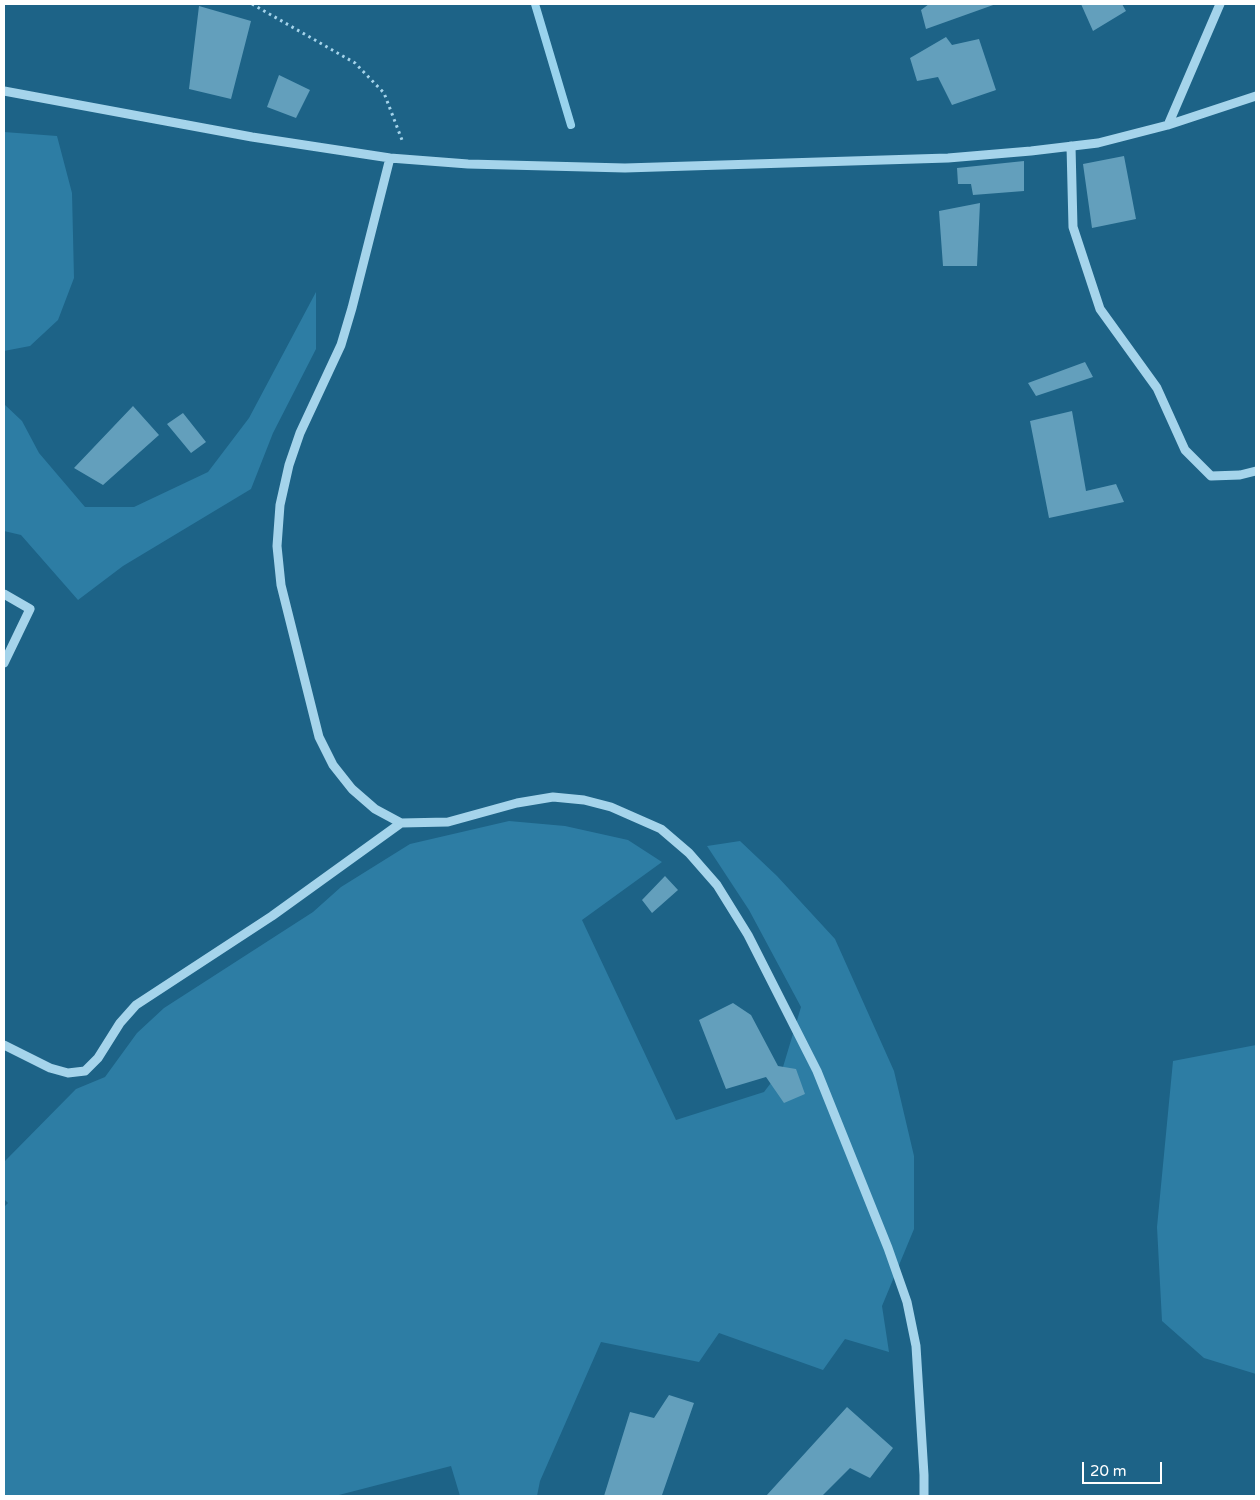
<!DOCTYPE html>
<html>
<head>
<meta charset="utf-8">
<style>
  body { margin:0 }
  #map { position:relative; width:1260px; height:1500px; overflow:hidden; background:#1d6387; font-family:"Varela Round",sans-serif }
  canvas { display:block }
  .frame { position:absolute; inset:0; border:5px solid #fff; pointer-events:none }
  .scale { position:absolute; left:1082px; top:1462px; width:80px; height:22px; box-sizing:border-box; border:2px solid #fff; border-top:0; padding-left:6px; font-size:15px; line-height:18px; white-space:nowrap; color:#fff; -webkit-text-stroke:4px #1d6387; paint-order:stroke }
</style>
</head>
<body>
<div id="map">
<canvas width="1260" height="1500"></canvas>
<div class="frame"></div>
<div class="scale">20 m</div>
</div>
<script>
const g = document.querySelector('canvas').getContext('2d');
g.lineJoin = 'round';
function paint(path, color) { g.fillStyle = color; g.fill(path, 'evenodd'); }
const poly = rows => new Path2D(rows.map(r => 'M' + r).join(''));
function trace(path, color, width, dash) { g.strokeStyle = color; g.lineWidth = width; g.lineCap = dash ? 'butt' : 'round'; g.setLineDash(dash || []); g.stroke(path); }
paint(poly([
  [4,132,57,136,72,193,74,278,58,320,30,346,4,351],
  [316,292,316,349,273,433,251,489,123,566,78,600,21,535,4,531,4,404,22,421,39,453,85,507,134,507,208,472,249,418],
  [509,821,565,826,628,840,662,862,582,920,676,1120,764,1092,783,1067,801,1007,749,910,707,846,740,841,777,876,835,939,894,1071,914,1156,914,1229,882,1306,889,1352,845,1339,823,1370,719,1333,699,1362,601,1342,540,1481,537,1496,460,1496,451,1466,335,1496,4,1496,4,1207,8,1203,4,1199,4,1162,76,1089,105,1077,137,1033,164,1008,313,912,341,887,410,844],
  [1256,1045,1256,1374,1204,1358,1162,1321,1157,1227,1173,1061]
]), '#2d7da4');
trace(poly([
  [535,4,571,125]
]), '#99d3ed', 8);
paint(poly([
  [929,4,996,4,926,29,921,10],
  [1081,4,1122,4,1126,11,1093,31],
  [199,6,251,21,231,99,189,89],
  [946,37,952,45,979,39,996,90,952,105,938,77,917,81,910,58],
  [279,75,310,90,296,118,267,107],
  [1124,156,1136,219,1092,228,1083,164],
  [1024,161,1024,191,973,195,971,184,958,184,957,168],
  [980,203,977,266,943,266,939,211],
  [1085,362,1093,377,1036,396,1028,383],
  [133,406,159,435,103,485,74,468],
  [1072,411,1086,491,1116,484,1124,502,1049,518,1030,421],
  [183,413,206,442,191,453,167,424],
  [665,876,678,890,652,913,642,900],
  [733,1003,751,1015,778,1066,796,1069,805,1094,784,1103,766,1077,726,1089,699,1020],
  [669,1395,694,1403,662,1495,665,1496,604,1496,630,1412,654,1418],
  [847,1407,893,1448,870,1478,850,1468,822,1496,766,1496]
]), '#639fbc');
trace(poly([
  [252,4,355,63,384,93,402,140]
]), '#a5d4eb', 3, [2.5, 4]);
trace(poly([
  [4,91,252,137,390,158,468,164,625,168,948,158,1031,151,1098,143,1168,125,1256,96],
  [1168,125,1220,4],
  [1071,146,1073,227,1100,309,1157,388,1185,450,1211,476,1240,475,1256,471],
  [390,158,352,308,341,345,300,433,289,465,280,505,277,546,281,585,319,737,333,765,352,789,375,809,401,823,448,822,517,803,553,797,584,800,611,807,661,829,689,853,717,885,748,935,817,1071,888,1248,907,1302,916,1346,924,1475,924,1496],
  [4,594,30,609,4,663],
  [4,1045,50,1068,68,1073,85,1071,98,1058,120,1023,136,1005,272,916,401,823]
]), '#a5d4eb', 9);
</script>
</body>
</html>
